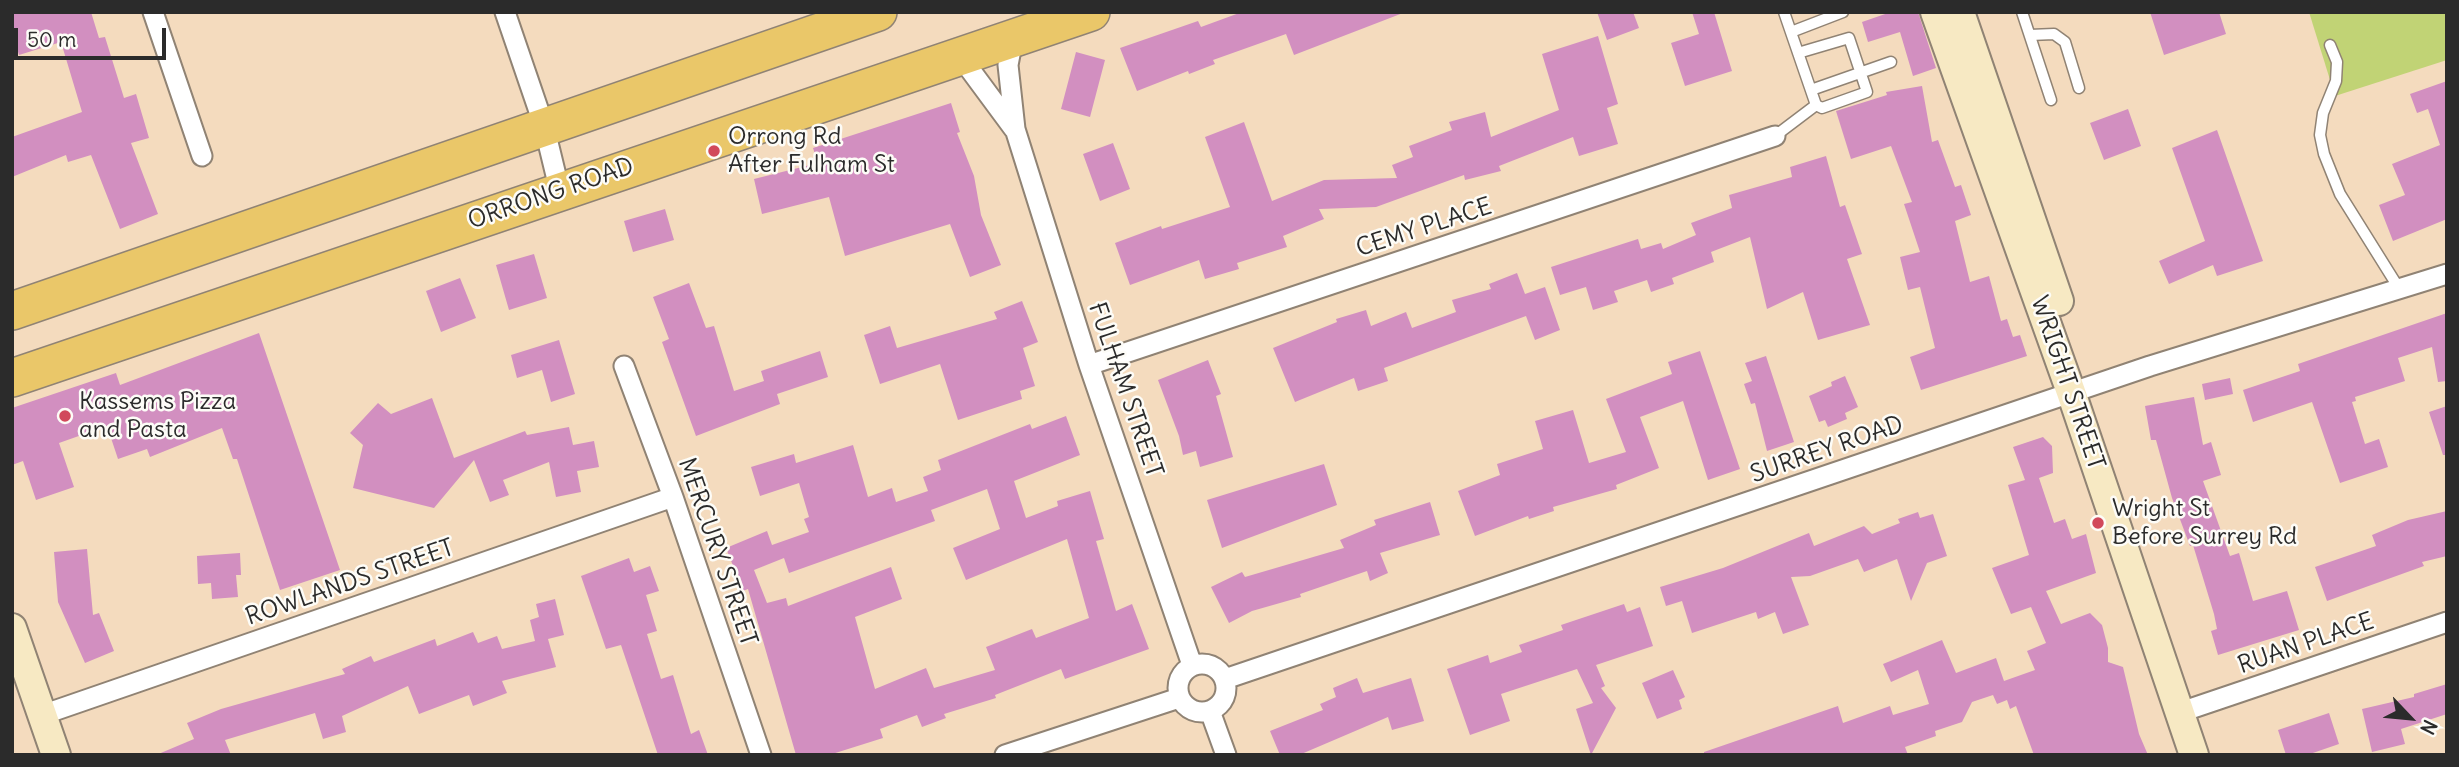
<!DOCTYPE html>
<html>
<head>
<meta charset="utf-8">
<style>
  body { margin:0 }
  #map { position:relative; width:2459px; height:767px; overflow:hidden; background:#f4dbbe; font-family:Delius,sans-serif }
  canvas { display:block }
  .frame { position:absolute; inset:0; border:14px solid #2b2b2b; pointer-events:none }
  .north { position:absolute; left:2375px; top:683px; width:70px; height:70px; -webkit-text-stroke:5px #fdfcf7; paint-order:stroke; rotate:116deg; font-size:19px; font-weight:700; line-height:28px; text-align:center; color:#2b2b2b }
  .north::after { content:''; display:block; margin:auto; width:24px; height:32px; background:#2b2b2b; clip-path:polygon(50% 0,100% 100%,50% 72%,0 100%) }
  .scale { position:absolute; left:14px; top:28px; width:152px; height:32px; box-sizing:border-box; border:4px solid #2b2b2b; border-top:0; padding-left:9px; font-size:21px; line-height:24px; white-space:nowrap; color:#2b2b2b; -webkit-text-stroke:5px #fdfcf7; paint-order:stroke }
</style>
</head>
<body>
<div id="map">
<canvas width="2459" height="767"></canvas>
<div class="frame"></div>
<div class="north">N</div>
<div class="scale">50 m</div>
</div>
<script>
const g = document.querySelector('canvas').getContext('2d');
g.lineJoin = 'round';
function paint(path, color) { g.fillStyle = color; g.fill(path, 'evenodd'); }
const poly = rows => new Path2D(rows.map(r => 'M' + r).join(''));
function trace(path, color, width, dash) { g.strokeStyle = color; g.lineWidth = width; g.lineCap = dash ? 'butt' : 'round'; g.setLineDash(dash || []); g.stroke(path); }
function write(font, color, halo, rows, align = 'center') {
  g.font = font + ' Delius,sans-serif'; g.lineWidth = 5; g.setLineDash([]); g.textBaseline = 'middle'; g.strokeStyle = halo; g.fillStyle = color; for (const [text, x, y, turn = 0] of rows) {
    g.save(); g.translate(x, y); g.rotate((+turn || 0) * Math.PI / 180); g.textAlign = isNaN(turn) ? turn : align; if (halo) g.strokeText(text, 0, 0); g.fillText(text, 0, 0); g.restore();
  }
}
paint(poly([
  [2309,12,2447,12,2447,60,2335,96]
]), '#c1d375');
paint(poly([
  [12,12,91,12,99,38,105,37,124,98,136,94,149,138,131,143,158,214,120,229,91,155,68,162,66,155,12,177,12,137,82,112,61,42,19,55,12,33],
  [1242,12,1403,12,1403,13,1294,55,1286,34,1213,60,1215,64,1189,74,1188,71,1137,91,1120,48,1198,21,1201,27],
  [1597,12,1633,12,1639,28,1607,40],
  [1692,12,1714,12,1732,71,1685,86,1671,43,1699,34],
  [1891,12,1918,12,1936,68,1913,76,1900,32,1868,42,1862,22],
  [2150,12,2219,12,2226,34,2164,55],
  [1598,36,1618,104,1607,108,1618,144,1579,156,1573,137,1499,166,1501,171,1465,180,1464,175,1376,207,1319,209,1324,219,1283,236,1287,247,1237,263,1239,269,1205,279,1199,260,1130,285,1115,243,1161,226,1162,229,1230,207,1205,137,1244,122,1272,201,1324,180,1397,178,1392,165,1413,157,1409,146,1452,130,1449,122,1485,112,1491,137,1559,110,1542,54],
  [1076,52,1105,60,1090,117,1061,109],
  [2447,81,2447,219,2393,241,2379,205,2405,195,2392,164,2440,145,2428,109,2417,113,2410,94],
  [1922,86,1932,142,1938,140,1955,187,1961,185,1971,215,1955,221,1970,282,1989,276,2001,321,2007,319,2013,337,2020,335,2027,356,1921,390,1910,357,1935,348,1920,287,1908,290,1900,257,1920,252,1904,204,1912,202,1891,146,1851,159,1836,111,1887,95,1886,92],
  [951,103,960,132,957,133,974,176,981,215,1001,265,970,277,950,224,845,256,829,197,762,214,754,179,818,163,813,148],
  [2128,109,2141,146,2104,160,2090,123],
  [2217,130,2263,261,2217,276,2213,265,2169,284,2159,261,2205,241,2172,148],
  [1113,143,1130,189,1100,201,1083,154],
  [1826,156,1840,207,1845,205,1862,254,1847,259,1870,325,1818,340,1803,292,1767,309,1750,237,1711,252,1714,262,1672,278,1674,284,1651,292,1647,280,1614,291,1618,302,1593,310,1586,287,1560,295,1551,267,1638,239,1641,249,1661,243,1663,249,1696,235,1691,223,1732,208,1729,195,1792,177,1790,167],
  [665,209,674,240,633,252,624,221],
  [534,254,547,298,509,310,496,265],
  [1517,273,1525,294,1545,287,1560,330,1535,340,1526,316,1384,368,1388,381,1358,391,1354,378,1295,402,1273,348,1337,322,1336,319,1366,310,1371,326,1406,312,1412,328,1456,312,1452,300,1491,289,1489,284],
  [460,278,476,318,441,332,426,291],
  [689,283,706,328,714,326,734,391,764,381,761,371,820,351,828,377,777,394,780,404,696,436,662,342,669,339,653,297],
  [1022,301,1038,342,1023,348,1035,386,1020,391,1022,399,958,420,940,364,880,384,864,335,890,326,897,348,997,319,994,312],
  [2447,313,2447,381,2438,382,2432,347,2398,358,2405,381,2355,397,2356,401,2352,402,2365,444,2379,439,2388,467,2340,483,2312,402,2253,422,2243,390,2300,371,2298,364],
  [259,333,340,570,280,590,237,459,233,459,222,428,150,457,147,449,118,459,107,426,59,443,74,487,36,500,23,461,12,465,12,408,116,373,120,385],
  [559,340,575,394,551,402,542,370,517,378,511,355],
  [1700,351,1740,469,1708,480,1683,401,1640,417,1659,468,1616,485,1617,489,1553,507,1554,511,1529,519,1528,516,1475,536,1458,491,1500,475,1497,464,1543,449,1535,421,1573,410,1589,463,1626,452,1606,399,1672,374,1668,362],
  [1766,356,1794,442,1767,451,1755,403,1751,404,1744,384,1752,381,1745,363],
  [1208,360,1221,394,1216,396,1233,457,1200,467,1196,451,1183,455,1179,436,1158,380],
  [1845,376,1858,407,1845,413,1847,419,1828,427,1825,420,1819,422,1809,396,1832,386,1831,382],
  [2230,378,2233,394,2205,400,2202,384],
  [2194,397,2203,445,2211,442,2221,475,2203,481,2230,556,2239,553,2253,601,2287,591,2299,630,2218,655,2211,631,2217,629,2214,614,2193,545,2190,546,2172,498,2156,440,2151,440,2145,406],
  [432,398,454,458,525,431,527,435,569,427,573,445,594,441,599,467,577,471,581,492,556,497,549,462,503,480,509,495,490,502,474,460,434,508,353,488,363,445,350,433,378,403,391,414],
  [2447,406,2447,455,2443,455,2429,412],
  [1066,416,1080,455,1014,481,1026,518,1058,506,1057,501,1090,491,1104,539,1096,541,1116,611,1132,604,1149,649,1065,679,1061,669,995,695,996,698,944,714,946,718,922,727,917,715,880,729,883,738,829,755,796,755,748,589,743,591,726,548,767,531,772,545,809,532,804,519,809,517,799,483,760,496,751,467,794,454,796,463,853,445,868,497,892,488,896,502,928,491,923,477,941,470,938,460,1030,424,1032,429],
  [987,489,1000,529,953,548,966,580,1067,539,1089,618,1036,638,1032,629,986,647,995,670,934,688,926,668,875,689,855,617,902,599,891,567,788,606,786,598,767,603,754,570,784,558,789,573,935,521,931,510],
  [2043,437,2052,446,2053,473,2039,478,2054,523,2065,519,2072,539,2086,534,2096,573,2046,591,2061,624,2090,613,2102,625,2108,648,2108,662,2123,667,2139,734,2148,755,2034,755,2016,706,2010,709,2007,700,1997,704,1993,695,1972,702,1962,722,1935,731,1936,736,1905,747,1908,755,1704,755,1704,752,1838,706,1843,723,1890,706,1893,715,1929,704,1918,670,1891,682,1883,664,1942,640,1956,673,1996,658,2004,681,2035,670,2027,651,2046,643,2031,607,2011,614,1992,568,2029,555,2008,485,2025,480,2013,447],
  [1324,464,1337,505,1222,548,1207,500],
  [1430,502,1440,535,1380,553,1388,573,1370,581,1367,571,1300,594,1301,597,1252,611,1229,623,1211,587,1242,572,1245,577,1344,548,1340,540,1376,525,1374,520],
  [2447,511,2447,556,2422,562,2424,566,2327,601,2315,567,2376,546,2372,535,2408,520],
  [1918,512,1920,518,1933,514,1947,556,1927,563,1911,601,1897,559,1864,572,1858,559,1810,576,1791,577,1809,625,1783,634,1775,612,1758,619,1756,612,1692,633,1682,601,1666,606,1660,587,1723,568,1809,533,1814,546,1864,526,1872,534,1900,523,1898,519],
  [87,549,93,615,99,613,114,651,85,663,58,602,54,552],
  [240,553,241,575,236,575,238,597,212,599,211,583,198,584,197,556],
  [629,558,634,572,650,566,659,591,646,595,657,631,647,634,661,679,673,675,691,734,699,730,708,755,658,755,621,645,606,649,581,576],
  [555,599,564,635,548,639,556,667,502,681,507,693,473,706,469,695,419,714,408,686,342,716,346,732,323,739,315,713,225,740,231,755,156,755,194,739,187,723,221,709,345,674,342,669,371,656,374,662,435,639,437,646,473,632,478,643,497,636,502,649,535,641,530,620,539,617,536,604],
  [1624,604,1627,612,1640,607,1653,646,1596,665,1605,686,1601,688,1616,708,1591,755,1576,709,1593,703,1577,669,1501,694,1510,721,1470,735,1447,669,1488,655,1490,663,1522,652,1519,645,1563,630,1561,625],
  [1673,670,1685,697,1679,700,1682,709,1657,719,1642,683],
  [1357,678,1363,693,1411,678,1424,721,1392,730,1388,717,1299,755,1280,755,1270,731,1323,710,1320,704,1336,697,1333,688],
  [2447,684,2447,714,2401,729,2405,744,2372,752,2362,709,2414,697,2414,694],
  [2329,713,2339,744,2307,755,2286,755,2278,730]
]), '#d28fc0');
const lane = poly([
  [1784,12,1816,105],
  [2022,12,2051,100],
  [1791,32,1843,12],
  [2030,35,2054,34,2065,42,2079,88],
  [2330,45,2337,62,2336,81,2323,113,2320,135,2324,154,2340,194,2400,290],
  [1798,53,1849,38,1867,92,1822,108,1816,105],
  [1811,90,1891,62],
  [1775,136,1816,105]
]);
const street = poly([
  [153,12,202,156],
  [505,12,544,126,560,192],
  [1013,39,1008,65,1015,129,1089,365,1192,665],
  [960,56,1014,129],
  [1089,365,1775,136],
  [624,366,673,497,761,755],
  '1178 688a24 24 0 1 1 48 0a24 24 0 1 1-48 0Z',
  [1225,679,2150,366,2447,274],
  [1210,711,1226,755],
  [2181,712,2447,622],
  [42,715,673,497],
  [1005,755,1179,698]
]);
const secondary = poly([
  [1935,12,2071,392,2194,755],
  [1960,12,2059,301],
  [12,628,56,755]
]);
const highway = poly([
  [12,311,878,12],
  [12,378,1091,12]
]);
trace(lane, '#908374', 13);
trace(street, '#908374', 23);
trace(secondary, '#908374', 32);
trace(highway, '#908374', 40);
trace(lane, '#fff', 10);
trace(street, '#fff', 19);
trace(secondary, '#f7e9c3', 28);
trace(highway, '#eac769', 37);
for (const [x, y, r, color] of [
  [714,151,7,"#d1495b"],
  [65,416,7,"#d1495b"],
  [2098,523,7,"#d1495b"]
]) { const dot = new Path2D(); dot.arc(x, y, r, 0, 2 * Math.PI); g.fillStyle = color; g.fill(dot); trace(dot, '#fdfcf7', 2.5); }
write('24px', '#2b2b2b', '#fdfcf7', [
  ["Orrong Rd",728,137],
  ["After Fulham St",728,165],
  ["Kassems Pizza",79,402],
  ["and Pasta",79,430],
  ["Wright St",2112,509],
  ["Before Surrey Rd",2112,537]
], 'left');
write('24px', '#2b2b2b', '#fdfcf7', [
  ["ORRONG ROAD",551,194,-19],
  ["CEMY PLACE",1424,228,-18],
  ["WRIGHT STREET",2067,383,71],
  ["FULHAM STREET",1125,390,71],
  ["SURREY ROAD",1827,450,-19],
  ["MERCURY STREET",717,552,71],
  ["ROWLANDS STREET",350,583,-19],
  ["RUAN PLACE",2306,644,-19]
]);
</script>
</body>
</html>
